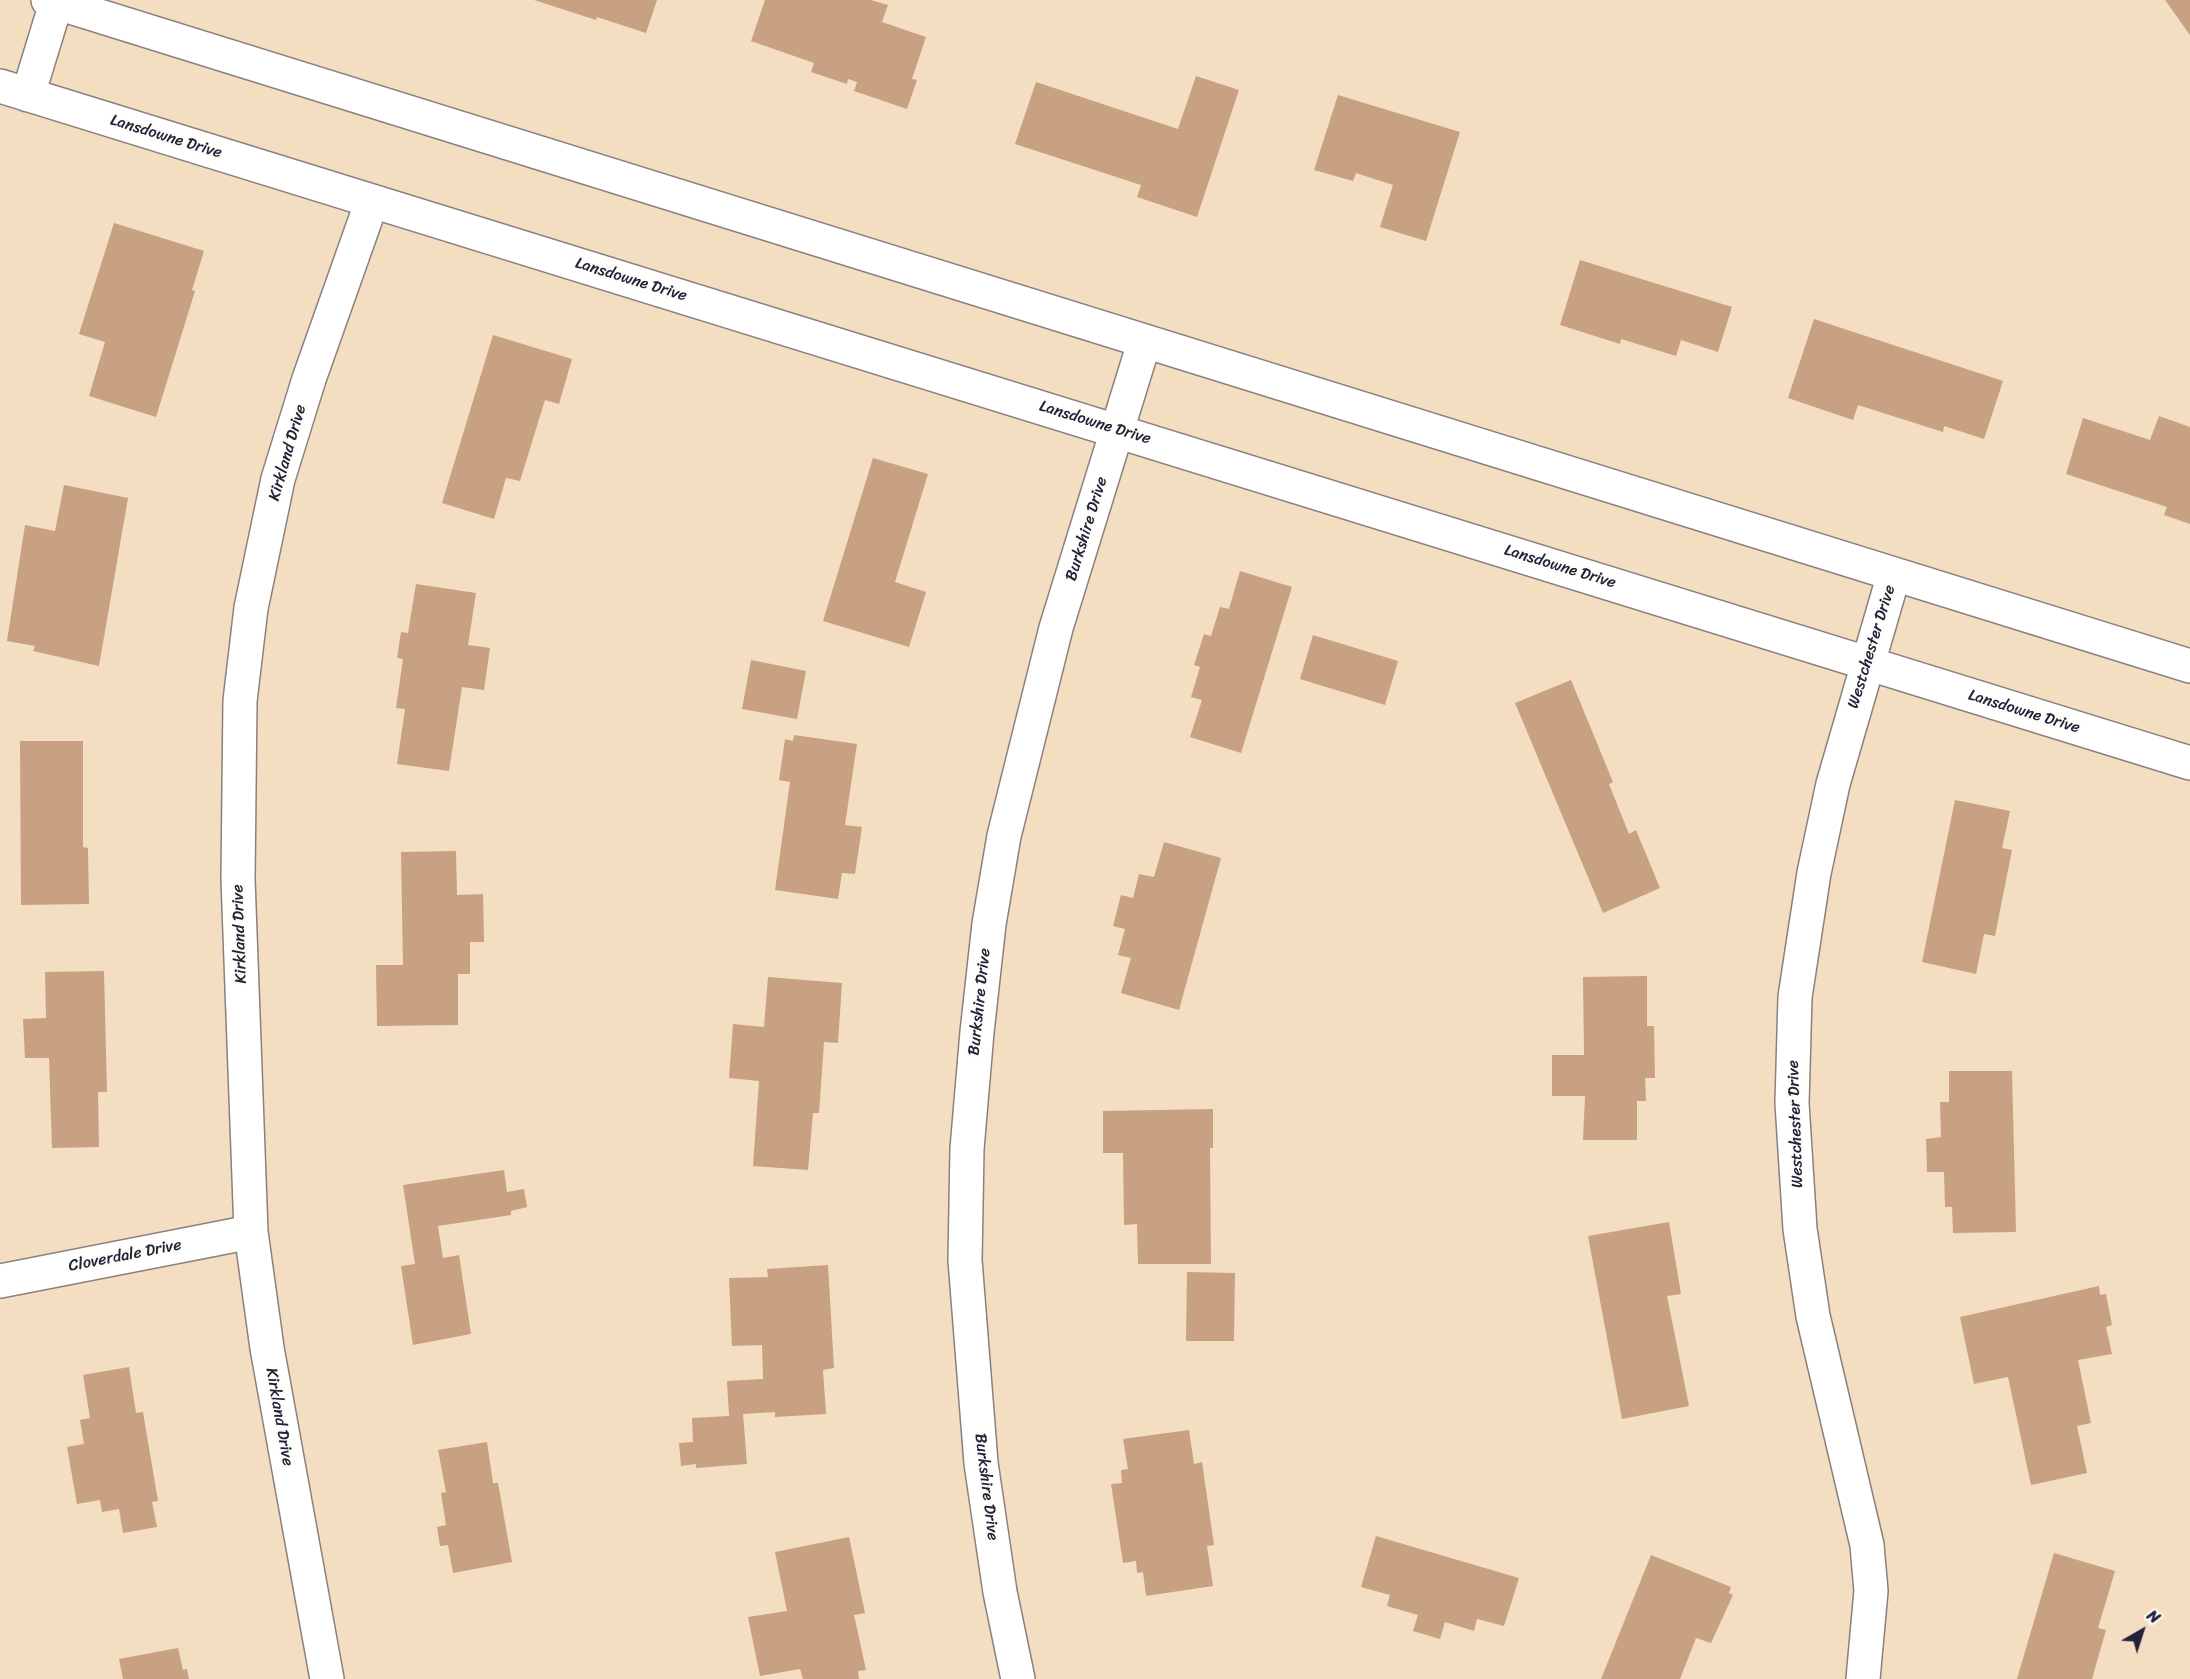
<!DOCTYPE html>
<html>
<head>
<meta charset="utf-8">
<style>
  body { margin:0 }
  #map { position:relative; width:2190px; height:1679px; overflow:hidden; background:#f4dec1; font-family:Sriracha,sans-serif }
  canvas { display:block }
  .north { position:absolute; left:2112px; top:1601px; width:60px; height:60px; -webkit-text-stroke:4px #fdfcf7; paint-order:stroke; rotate:39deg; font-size:16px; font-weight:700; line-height:24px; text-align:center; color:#22223b }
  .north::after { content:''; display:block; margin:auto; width:21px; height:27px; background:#22223b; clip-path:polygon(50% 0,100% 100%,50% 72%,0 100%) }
</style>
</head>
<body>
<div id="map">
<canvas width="2190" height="1679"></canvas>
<div class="north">N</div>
</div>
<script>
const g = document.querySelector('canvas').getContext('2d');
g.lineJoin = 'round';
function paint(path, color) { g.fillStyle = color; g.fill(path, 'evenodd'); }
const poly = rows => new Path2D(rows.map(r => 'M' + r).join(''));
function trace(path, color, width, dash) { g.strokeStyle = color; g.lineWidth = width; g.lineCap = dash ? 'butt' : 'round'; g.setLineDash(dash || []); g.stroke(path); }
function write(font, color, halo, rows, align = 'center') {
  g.font = font + ' Sriracha,sans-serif'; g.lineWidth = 5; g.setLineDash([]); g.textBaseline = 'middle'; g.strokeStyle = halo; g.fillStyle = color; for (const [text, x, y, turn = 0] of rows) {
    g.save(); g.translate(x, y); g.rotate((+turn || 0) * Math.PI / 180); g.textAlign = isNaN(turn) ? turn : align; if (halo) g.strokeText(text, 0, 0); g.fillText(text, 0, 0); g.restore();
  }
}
paint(poly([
  [534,0,657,0,646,33,597,17,596,20],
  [765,0,871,0,888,5,882,22,926,37,912,79,917,80,907,109,854,91,857,82,848,79,847,84,811,72,814,63,751,41],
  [2165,0,2190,0,2190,35],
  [1196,76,1239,90,1197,217,1137,197,1141,185,1015,144,1036,82,1178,129],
  [1338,95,1460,132,1426,241,1380,227,1393,185,1356,173,1353,181,1314,170],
  [114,223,204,251,192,290,195,291,156,417,89,396,105,342,79,334],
  [1580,260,1732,307,1718,352,1681,340,1676,356,1621,339,1620,344,1560,325],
  [1814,319,2003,381,1984,439,1944,426,1943,432,1858,405,1853,420,1788,398],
  [493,335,572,359,559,404,545,400,520,481,506,478,494,519,442,503],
  [2159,416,2190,427,2190,524,2164,515,2167,507,2066,474,2083,418,2150,440],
  [873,458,928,474,895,582,926,592,909,647,823,621],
  [64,485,128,498,99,666,33,651,35,646,7,641,25,525,55,531],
  [1240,571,1292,587,1241,753,1190,737,1202,700,1191,697,1200,667,1194,665,1204,634,1211,636,1220,607,1229,609],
  [416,584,476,593,468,645,490,648,484,690,462,687,449,771,397,764,405,709,396,708,403,659,397,658,401,632,408,633],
  [1313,635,1398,661,1385,705,1300,679],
  [751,660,806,671,797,719,742,709],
  [1571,680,1613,782,1609,784,1629,834,1636,830,1660,888,1603,913,1515,703],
  [794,735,857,744,845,825,862,827,855,874,842,873,838,899,775,890,790,782,779,780,785,739,793,741],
  [20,741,83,741,83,847,88,848,89,904,21,905],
  [1955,800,2010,811,2002,848,2012,850,1995,936,1984,934,1976,974,1922,962],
  [1164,842,1221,858,1179,1010,1121,993,1131,958,1118,955,1125,929,1113,926,1121,895,1133,898,1139,874,1154,877],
  [456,851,457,895,483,894,484,942,470,942,470,974,458,974,458,1025,377,1026,376,965,403,965,401,852],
  [104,971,107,1092,98,1092,99,1147,52,1148,49,1058,25,1058,23,1019,46,1018,45,972],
  [1647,976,1647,1026,1654,1026,1655,1078,1645,1078,1646,1101,1637,1101,1637,1140,1583,1140,1585,1096,1552,1096,1552,1055,1584,1055,1583,977],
  [768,977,842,983,838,1043,824,1042,819,1113,813,1113,808,1170,753,1166,759,1081,729,1078,733,1024,764,1027],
  [1949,1071,2012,1071,2016,1232,1953,1233,1952,1207,1945,1207,1944,1172,1927,1172,1926,1139,1941,1137,1940,1102,1949,1102],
  [1213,1109,1213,1148,1210,1148,1211,1264,1138,1264,1137,1224,1124,1225,1123,1153,1103,1153,1103,1111],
  [504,1170,507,1192,524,1189,527,1207,511,1211,511,1215,438,1226,443,1258,459,1255,471,1334,413,1345,401,1266,415,1264,403,1185],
  [1669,1222,1681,1294,1667,1296,1689,1406,1622,1419,1588,1236],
  [828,1265,834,1368,823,1370,826,1414,775,1417,775,1412,743,1414,747,1464,696,1468,696,1464,681,1466,679,1443,693,1442,692,1418,729,1416,727,1381,763,1379,762,1345,732,1346,729,1278,768,1277,767,1269],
  [1187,1272,1235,1273,1234,1341,1186,1341],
  [2099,1286,2100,1295,2106,1294,2112,1325,2106,1327,2112,1354,2078,1360,2091,1423,2077,1426,2087,1473,2031,1485,2008,1377,1974,1384,1960,1317],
  [129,1367,136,1413,143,1412,158,1501,152,1502,157,1527,123,1533,119,1509,102,1512,100,1500,77,1504,67,1447,84,1444,80,1420,90,1418,83,1375],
  [1189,1430,1194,1464,1202,1462,1214,1545,1207,1546,1213,1586,1146,1596,1143,1572,1137,1573,1136,1561,1123,1563,1111,1484,1122,1483,1121,1470,1128,1469,1123,1439],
  [487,1442,493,1483,498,1483,512,1562,453,1573,448,1545,440,1546,437,1527,446,1525,441,1493,446,1492,438,1450],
  [1376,1536,1519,1578,1504,1626,1477,1619,1474,1631,1445,1622,1440,1639,1413,1631,1418,1615,1387,1606,1390,1595,1361,1587],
  [849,1537,865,1613,854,1615,866,1670,858,1671,859,1679,803,1679,800,1669,760,1676,748,1617,787,1611,775,1552],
  [2054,1553,2115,1571,2098,1628,2106,1630,2092,1679,2017,1679],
  [1651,1555,1731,1587,1729,1593,1733,1595,1711,1643,1696,1638,1680,1679,1601,1679],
  [178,1648,183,1670,187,1669,189,1679,123,1679,119,1659]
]), '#c7a182');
const minor = poly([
  [48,0,2190,666],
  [0,86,2190,763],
  [28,95,57,0],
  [0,1281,251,1232],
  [327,1679,267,1348,251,1232,238,879,240,701,251,608,278,479,309,379,372,201],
  [1018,1679,1000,1592,981,1463,965,1260,967,1149,977,1032,989,924,1004,836,1056,628,1144,343],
  [1863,1679,1871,1591,1867,1545,1813,1316,1800,1229,1792,1103,1795,997,1814,873,1833,784,1894,574]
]);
trace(minor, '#8b807e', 36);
trace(minor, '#fff', 33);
write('16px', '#22223b', '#fdfcf7', [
  ["Lansdowne Drive",166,137,17],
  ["Lansdowne Drive",631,280,17],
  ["Lansdowne Drive",1095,423,17],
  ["Kirkland Drive",288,453,-74],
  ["Burkshire Drive",1087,529,-73],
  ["Lansdowne Drive",1560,567,17],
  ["Westchester Drive",1872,647,-73],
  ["Lansdowne Drive",2024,712,17],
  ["Kirkland Drive",240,934,-92],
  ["Burkshire Drive",980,1002,-84],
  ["Westchester Drive",1796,1124,-92],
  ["Cloverdale Drive",125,1256,-11],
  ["Kirkland Drive",279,1417,80],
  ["Burkshire Drive",986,1487,83]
]);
</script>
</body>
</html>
